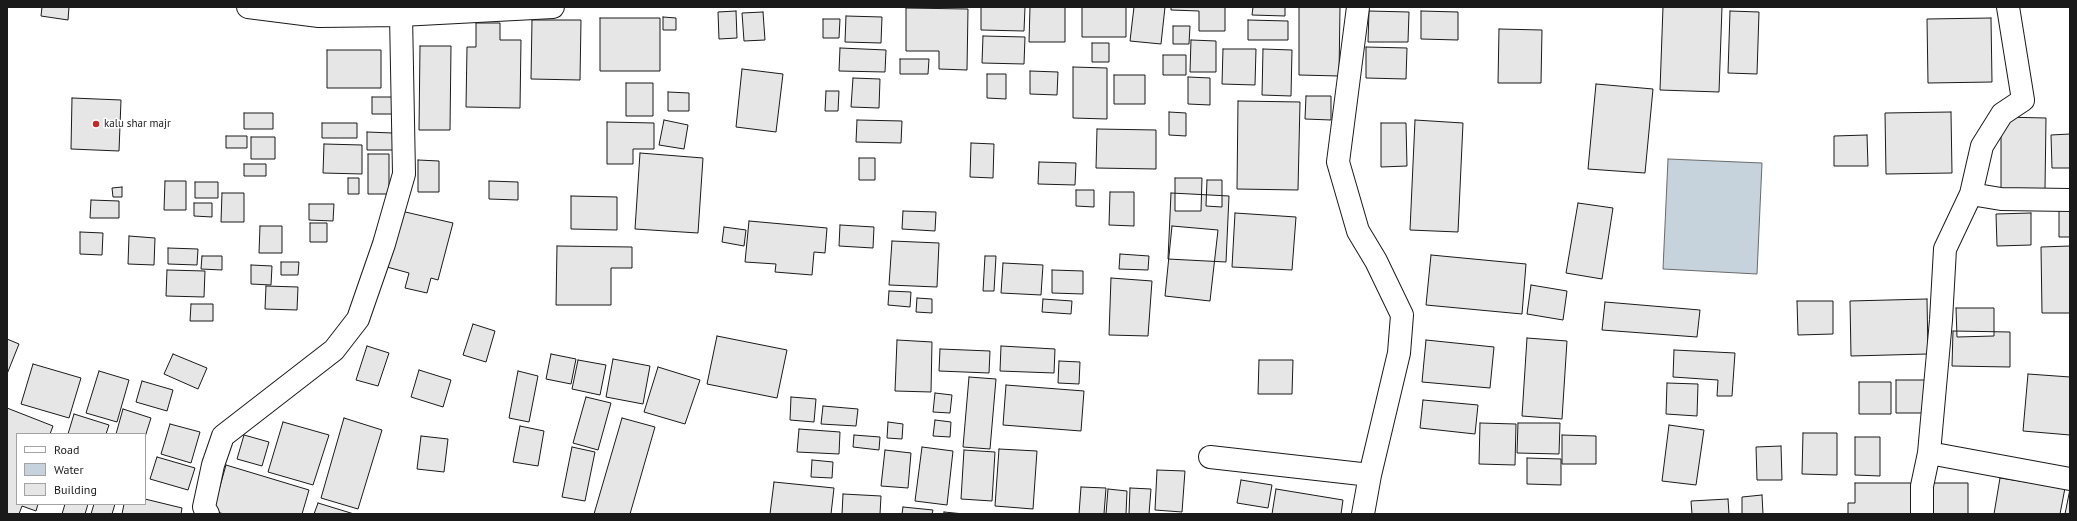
<!DOCTYPE html>
<html>
<head>
<meta charset="utf-8">
<style>
  body { margin:0 }
  #map { position:relative; width:2077px; height:521px; overflow:hidden; background:#fff; font-family:"PT Sans",sans-serif }
  canvas { display:block }
  .frame { position:absolute; inset:0; border:8px solid #1a1a1a; pointer-events:none }
  .legend { position:absolute; left:16px; top:433px; width:130px; height:72px; box-sizing:border-box; background:#fff; border:1px solid #a3a3a3; margin:0; padding:5px 7px; list-style:none; font-size:12px; color:#1a1a1a }
  .legend li { display:flex; align-items:center; gap:8px; height:20px }
  .legend b { width:20px; border:1px solid #a3a3a3 }
</style>
</head>
<body>
<div id="map">
<canvas width="2077" height="521"></canvas>
<div class="frame"></div>
<ul class="legend">
<li><b style="height:5px;background:#fff"></b>Road</li>
<li><b style="height:11px;background:#c6d2dc"></b>Water</li>
<li><b style="height:11px;background:#e6e6e6"></b>Building</li>
</ul>
</div>
<script>
const g = document.querySelector('canvas').getContext('2d');
g.lineJoin = 'round';
function paint(path, color) { g.fillStyle = color; g.fill(path, 'evenodd'); }
const poly = rows => new Path2D(rows.map(r => 'M' + r).join(''));
function trace(path, color, width, dash) { g.strokeStyle = color; g.lineWidth = width; g.lineCap = dash ? 'butt' : 'round'; g.setLineDash(dash || []); g.stroke(path); }
function write(font, color, halo, rows, align = 'center') {
  g.font = font + ' "PT Sans",sans-serif'; g.lineWidth = 3; g.setLineDash([]); g.textBaseline = 'middle'; g.strokeStyle = halo; g.fillStyle = color; for (const [text, x, y, turn = 0] of rows) {
    g.save(); g.translate(x, y); g.rotate((+turn || 0) * Math.PI / 180); g.textAlign = isNaN(turn) ? turn : align; if (halo) g.strokeText(text, 0, 0); g.fillText(text, 0, 0); g.restore();
  }
}
const water = poly([
  [1668,159,1762,163,1757,274,1663,269,1668,159]
]);
paint(water, '#c6d2dc');
trace(water, '#6a6a6a', 1);
const building = poly([
  [42,7,69,7,68,20,41,16,42,7],
  [981,7,1025,7,1024,31,981,30,981,7],
  [1030,7,1065,7,1065,42,1029,42,1030,7],
  [1082,7,1126,7,1126,37,1082,37,1082,7],
  [1134,7,1165,7,1161,44,1130,41,1134,7],
  [1171,7,1225,7,1225,31,1199,31,1199,11,1171,10,1171,7],
  [1253,7,1285,7,1285,16,1252,15,1253,7],
  [1299,7,1340,7,1339,76,1299,75,1299,7],
  [1663,7,1722,7,1719,92,1660,90,1663,7],
  [906,8,968,9,967,70,939,69,939,51,906,51,906,8],
  [736,11,737,38,719,39,718,12,736,11],
  [1369,11,1409,12,1408,42,1368,42,1369,11],
  [1421,11,1458,12,1458,40,1421,39,1421,11],
  [1730,11,1759,12,1757,74,1728,73,1730,11],
  [763,12,765,40,744,41,742,13,763,12],
  [846,16,882,17,881,43,845,42,846,16],
  [663,17,676,18,676,30,663,30,663,17],
  [600,18,660,18,660,71,600,71,600,18],
  [1991,18,1992,82,1928,83,1927,19,1991,18],
  [823,19,840,19,839,38,823,38,823,19],
  [532,20,581,20,580,80,531,79,532,20],
  [1248,20,1288,21,1288,40,1248,40,1248,20],
  [476,23,500,23,500,40,521,40,520,108,466,107,467,47,476,47,476,23],
  [1173,26,1190,26,1189,44,1173,44,1173,26],
  [1499,29,1542,30,1541,83,1498,83,1499,29],
  [983,36,1025,37,1024,64,982,63,983,36],
  [1191,40,1216,41,1216,72,1190,72,1191,40],
  [1092,43,1109,43,1109,62,1092,62,1092,43],
  [420,46,451,46,450,130,419,130,420,46],
  [1366,47,1407,48,1406,79,1366,78,1366,47],
  [840,48,886,50,885,72,839,71,840,48],
  [1223,49,1256,49,1255,85,1222,84,1223,49],
  [1263,49,1292,50,1291,96,1262,95,1263,49],
  [327,50,381,50,381,88,327,88,327,50],
  [1163,55,1186,55,1186,75,1163,75,1163,55],
  [900,59,929,59,928,74,900,74,900,59],
  [1073,67,1107,68,1107,119,1073,118,1073,67],
  [742,69,783,74,776,132,736,127,742,69],
  [1030,71,1058,72,1057,95,1030,94,1030,71],
  [987,74,1006,74,1006,99,987,98,987,74],
  [1114,75,1145,75,1145,104,1114,104,1114,75],
  [1188,77,1210,78,1210,105,1188,104,1188,77],
  [853,78,880,79,879,108,851,107,853,78],
  [626,83,653,83,653,116,626,116,626,83],
  [1596,84,1653,89,1645,173,1588,169,1596,84],
  [826,91,839,91,838,111,825,111,826,91],
  [668,92,689,93,689,111,668,111,668,92],
  [1306,96,1331,96,1331,120,1305,119,1306,96],
  [372,97,399,97,399,114,372,114,372,97],
  [72,98,121,100,119,151,71,149,72,98],
  [1238,101,1300,102,1298,190,1237,189,1238,101],
  [1169,112,1186,113,1186,136,1169,135,1169,112],
  [1951,112,1952,173,1886,174,1885,113,1951,112],
  [244,113,273,113,273,129,244,129,244,113],
  [2001,117,2046,118,2045,189,2001,189,2001,117],
  [664,120,688,125,684,149,659,145,664,120],
  [857,120,902,121,901,143,856,142,857,120],
  [1415,120,1463,123,1458,232,1410,230,1415,120],
  [607,122,654,123,654,149,633,149,633,164,607,164,607,122],
  [322,123,357,123,357,138,322,138,322,123],
  [1381,123,1406,123,1407,166,1381,167,1381,123],
  [1097,129,1156,130,1156,169,1096,168,1097,129],
  [367,132,393,133,393,150,367,150,367,132],
  [2070,134,2070,168,2052,168,2051,135,2070,134],
  [1867,135,1868,166,1834,166,1834,136,1867,135],
  [226,136,247,136,247,148,226,148,226,136],
  [251,137,275,137,275,159,251,159,251,137],
  [971,143,994,144,993,178,970,177,971,143],
  [324,144,362,145,362,174,323,173,324,144],
  [640,153,703,158,698,233,635,229,640,153],
  [368,154,389,154,389,194,368,194,368,154],
  [859,158,875,158,875,180,859,180,859,158],
  [418,160,439,161,439,192,418,192,418,160],
  [1039,162,1076,163,1075,185,1038,184,1039,162],
  [244,164,266,164,266,176,244,176,244,164],
  [348,178,359,178,359,194,348,194,348,178],
  [1175,178,1202,178,1201,211,1175,211,1175,178],
  [1207,180,1222,180,1222,207,1206,206,1207,180],
  [165,181,186,181,186,210,164,210,165,181],
  [489,181,518,182,518,200,489,199,489,181],
  [195,182,218,182,218,198,195,198,195,182],
  [122,187,122,197,113,197,112,188,122,187],
  [1076,190,1094,190,1094,207,1076,206,1076,190],
  [1110,192,1134,192,1134,226,1109,225,1110,192],
  [222,193,244,193,244,222,221,222,222,193],
  [1171,193,1229,196,1226,262,1168,259,1171,193],
  [571,196,617,197,617,230,571,229,571,196],
  [91,200,119,201,119,218,90,218,91,200],
  [194,203,212,203,212,217,194,216,194,203],
  [1578,203,1613,208,1602,279,1566,273,1578,203],
  [309,204,334,204,333,221,309,220,309,204],
  [2070,208,2070,237,2059,237,2059,209,2070,208],
  [401,211,453,223,438,280,431,278,427,293,405,288,409,273,387,267,401,211],
  [903,211,936,212,935,231,902,229,903,211],
  [1235,213,1296,217,1292,270,1232,267,1235,213],
  [2031,213,2031,245,1997,246,1996,214,2031,213],
  [749,221,827,228,825,253,814,252,812,275,775,272,776,264,745,262,749,221],
  [310,223,327,223,327,242,310,242,310,223],
  [840,225,874,227,873,248,839,246,840,225],
  [260,226,282,226,282,253,259,253,260,226],
  [1172,226,1218,230,1210,301,1165,296,1172,226],
  [724,227,746,230,744,246,722,242,724,227],
  [80,232,103,233,102,255,80,254,80,232],
  [129,236,155,238,154,265,128,264,129,236],
  [892,241,939,243,937,287,889,285,892,241],
  [557,246,632,247,632,268,611,268,611,305,556,305,557,246],
  [2070,246,2070,313,2042,313,2041,247,2070,246],
  [168,248,198,249,197,265,168,264,168,248],
  [1120,254,1149,256,1148,270,1119,269,1120,254],
  [1431,255,1526,264,1522,314,1426,305,1431,255],
  [202,256,222,256,222,270,201,269,202,256],
  [985,256,996,256,994,291,983,291,985,256],
  [281,262,299,262,298,275,281,275,281,262],
  [1003,263,1043,265,1041,295,1001,293,1003,263],
  [251,265,272,266,271,285,251,284,251,265],
  [167,270,205,271,204,297,166,296,167,270],
  [1052,270,1083,271,1083,294,1052,293,1052,270],
  [1111,278,1152,281,1148,336,1109,335,1111,278],
  [1531,285,1567,291,1563,320,1527,314,1531,285],
  [266,286,298,287,297,310,265,309,266,286],
  [889,291,911,292,910,307,888,305,889,291],
  [917,298,932,299,932,313,916,312,917,298],
  [1043,299,1072,301,1071,314,1042,312,1043,299],
  [1927,299,1928,354,1851,356,1850,301,1927,299],
  [1797,301,1833,301,1833,334,1798,335,1797,301],
  [1605,302,1700,310,1697,337,1602,330,1605,302],
  [191,304,213,304,213,321,190,321,191,304],
  [1956,308,1994,308,1994,336,1957,337,1956,308],
  [473,324,495,331,486,362,463,355,473,324],
  [1953,331,2010,332,2010,367,1952,366,1953,331],
  [717,336,787,350,777,398,707,384,717,336],
  [1527,338,1567,341,1562,419,1522,416,1527,338],
  [7,339,19,344,7,374,7,339],
  [897,340,932,342,931,392,895,391,897,340],
  [1426,340,1494,347,1490,388,1422,382,1426,340],
  [367,346,389,353,378,386,356,380,367,346],
  [1001,346,1055,349,1054,373,1000,371,1001,346],
  [940,349,990,351,989,373,939,371,940,349],
  [1674,350,1735,353,1732,396,1717,396,1718,380,1673,377,1674,350],
  [173,354,207,368,198,389,164,374,173,354],
  [551,354,576,359,571,384,546,379,551,354],
  [613,359,650,366,643,404,606,397,613,359],
  [578,360,606,365,600,395,572,389,578,360],
  [1259,360,1293,360,1292,394,1258,394,1259,360],
  [1059,361,1080,362,1079,384,1058,383,1059,361],
  [33,364,81,378,69,418,21,404,33,364],
  [658,367,700,380,685,424,644,412,658,367],
  [419,370,451,380,443,407,411,397,419,370],
  [99,371,129,380,117,422,86,413,99,371],
  [518,371,538,376,529,422,509,418,518,371],
  [2028,374,2070,377,2070,435,2023,431,2028,374],
  [969,377,996,379,990,449,963,447,969,377],
  [1896,380,1927,380,1927,413,1896,413,1896,380],
  [142,381,173,390,167,411,136,402,142,381],
  [1859,382,1891,382,1891,414,1859,414,1859,382],
  [1667,383,1698,384,1697,416,1666,414,1667,383],
  [1006,385,1084,391,1081,431,1003,425,1006,385],
  [935,393,952,395,950,413,933,412,935,393],
  [586,397,611,403,598,450,573,443,586,397],
  [791,397,816,399,814,422,790,420,791,397],
  [1423,400,1478,405,1475,434,1420,428,1423,400],
  [823,406,858,409,856,426,821,424,823,406],
  [7,408,53,426,50,434,17,434,17,504,38,504,36,511,22,506,19,514,7,514,7,408],
  [123,409,151,418,145,437,145,434,116,434,123,409],
  [74,414,109,425,106,434,68,434,74,414],
  [344,418,382,430,358,509,321,498,344,418],
  [622,418,655,427,630,514,594,514,622,418],
  [935,420,951,422,950,437,933,436,935,420],
  [283,422,329,435,313,485,268,472,283,422],
  [888,422,903,424,902,439,887,438,888,422],
  [1480,423,1516,424,1515,465,1479,464,1480,423],
  [1518,423,1560,423,1559,454,1517,453,1518,423],
  [170,424,200,432,191,463,161,454,170,424],
  [1669,425,1704,430,1696,485,1662,481,1669,425],
  [520,426,544,431,538,466,513,462,520,426],
  [799,429,840,432,839,454,797,452,799,429],
  [1803,433,1837,433,1837,475,1802,474,1803,433],
  [244,435,269,442,262,466,237,459,244,435],
  [854,435,880,437,879,450,853,447,854,435],
  [1562,435,1596,436,1596,464,1562,464,1562,435],
  [421,436,448,439,444,472,417,469,421,436],
  [1855,437,1880,437,1880,476,1855,475,1855,437],
  [1781,446,1782,480,1757,480,1756,447,1781,446],
  [572,447,595,452,585,501,562,497,572,447],
  [922,447,953,451,947,505,915,501,922,447],
  [999,449,1037,451,1033,509,995,506,999,449],
  [885,450,911,453,908,488,881,486,885,450],
  [964,450,995,452,992,501,961,499,964,450],
  [157,457,195,468,188,490,150,479,157,457],
  [1527,458,1561,459,1561,485,1527,484,1527,458],
  [812,460,833,462,832,478,811,477,812,460],
  [226,465,309,490,302,514,224,514,213,511,226,465],
  [1157,470,1185,471,1182,512,1155,510,1157,470],
  [2000,478,2065,488,2060,514,1994,514,2000,478],
  [1241,480,1272,485,1268,508,1237,503,1241,480],
  [774,482,834,488,831,514,770,514,774,482],
  [1855,483,1916,483,1916,514,1848,514,1848,503,1855,503,1855,483],
  [1929,483,1968,483,1968,514,1929,514,1929,483],
  [1081,487,1106,488,1104,514,1079,514,1081,487],
  [1130,488,1151,489,1149,514,1129,514,1130,488],
  [1108,489,1127,491,1126,514,1106,514,1108,489],
  [1276,489,1343,500,1341,514,1272,514,1276,489],
  [2070,489,2070,514,2065,514,2070,489],
  [843,494,881,496,880,514,842,514,843,494],
  [1762,495,1763,514,1742,514,1742,497,1762,495],
  [145,499,182,508,181,514,122,514,124,504,145,504,145,499],
  [1728,499,1729,514,1692,514,1691,501,1728,499],
  [318,503,354,514,314,514,318,503],
  [65,504,88,504,85,514,62,514,65,504],
  [94,504,115,504,112,514,91,514,94,504],
  [903,507,933,510,932,514,902,514,903,507],
  [944,512,964,514,944,514,944,512]
]);
paint(building, '#e6e6e6');
trace(building, '#1a1a1a', 1);
const street = poly([
  [248,7,319,16,401,15,553,7],
  [2008,7,2023,100,2002,114,1982,146,1971,194,1945,249,1941,320,1929,453,2070,479],
  [1971,194,2001,199,2070,200],
  [1210,457,1370,475,1399,353,1402,315,1376,261,1358,231,1338,162,1358,7],
  [208,514,204,507,213,465,223,436,334,350,358,319,384,244,404,174,401,15],
  [1363,514,1370,475],
  [1922,514,1922,486,1929,453]
]);
trace(street, '#1a1a1a', 24);
trace(street, '#fff', 22);
for (const [x, y, r, color] of [
  [96,124,4,"#c62828"]
]) { const dot = new Path2D(); dot.arc(x, y, r, 0, 2 * Math.PI); g.fillStyle = color; g.fill(dot); trace(dot, '#fff', 1.5); }
write('11px', '#1a1a1a', '#fff', [
  ["kalu shar majr",104,124]
], 'left');
</script>
</body>
</html>
